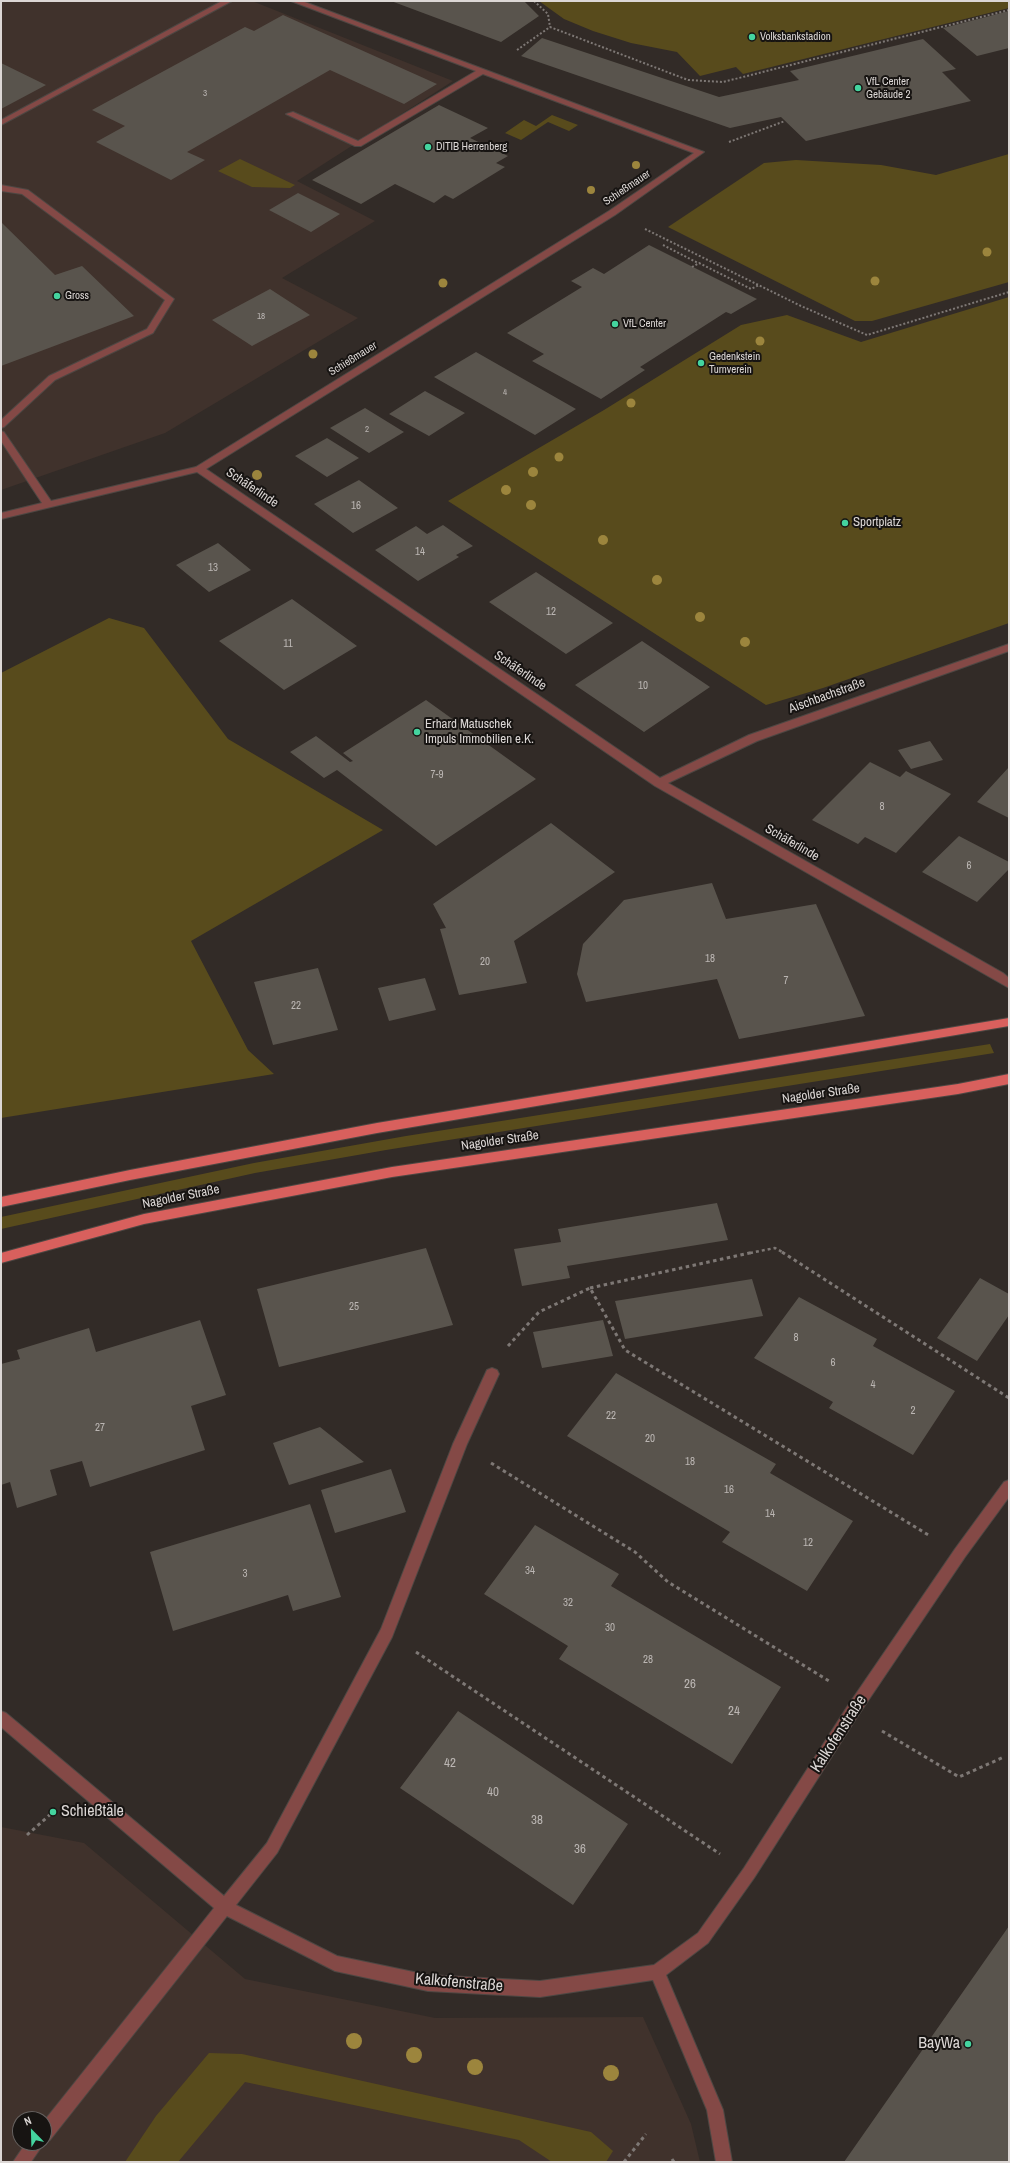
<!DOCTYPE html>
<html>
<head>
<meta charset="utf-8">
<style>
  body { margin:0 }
  #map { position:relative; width:1010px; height:2163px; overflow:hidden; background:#322b27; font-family:"Archivo Narrow",sans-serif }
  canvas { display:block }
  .frame { position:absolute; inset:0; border:2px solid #dcd7d5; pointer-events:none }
  .north { position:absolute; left:12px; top:2111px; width:40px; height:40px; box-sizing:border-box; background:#171412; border:1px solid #666260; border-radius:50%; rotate:337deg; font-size:11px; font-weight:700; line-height:16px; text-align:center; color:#dcd7d5 }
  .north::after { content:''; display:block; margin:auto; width:14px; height:18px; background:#44d49f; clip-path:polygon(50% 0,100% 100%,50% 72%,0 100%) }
</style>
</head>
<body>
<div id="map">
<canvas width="1010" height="2163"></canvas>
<div class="frame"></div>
<div class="north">N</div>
</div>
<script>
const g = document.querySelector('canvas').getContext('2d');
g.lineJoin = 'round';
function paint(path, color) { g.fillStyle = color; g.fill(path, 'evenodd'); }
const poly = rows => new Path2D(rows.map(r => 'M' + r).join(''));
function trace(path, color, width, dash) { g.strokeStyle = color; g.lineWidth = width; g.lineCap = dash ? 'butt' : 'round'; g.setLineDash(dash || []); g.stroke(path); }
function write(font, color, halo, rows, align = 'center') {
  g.font = font + ' "Archivo Narrow",sans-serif'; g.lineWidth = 4; g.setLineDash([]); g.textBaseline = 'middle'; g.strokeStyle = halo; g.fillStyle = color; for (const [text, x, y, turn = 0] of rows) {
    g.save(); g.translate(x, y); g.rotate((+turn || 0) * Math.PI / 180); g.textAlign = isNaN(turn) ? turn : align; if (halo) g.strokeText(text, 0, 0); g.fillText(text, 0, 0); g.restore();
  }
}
paint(poly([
  [1,1,252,1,453,81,297,181,375,221,282,278,358,318,165,433,1,490],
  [1,1827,84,1843,245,1979,435,2018,643,2017,691,2124,700,2162,1,2162],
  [20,2119,44,2119,44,2143,20,2143]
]), '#40322c');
paint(poly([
  [539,1,1009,1,1009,8,743,74,736,67,700,76,677,52,631,43,593,31,564,19],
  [552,115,578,125,569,131,548,122,521,140,505,133,524,120,536,126],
  [1009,154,1009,282,872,321,855,321,668,227,764,163,796,160,881,165,936,175],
  [240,159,295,185,290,188,252,187,218,171],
  [1009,297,1009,623,823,688,766,705,448,501,604,410,741,325,787,315,861,342],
  [109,618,144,628,228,739,383,830,191,941,248,1050,274,1074,1,1118,1,673],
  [990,1044,994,1053,386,1150,255,1173,1,1229,1,1217,254,1163,406,1136],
  [209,2053,242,2054,591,2132,613,2151,606,2162,552,2162,519,2140,245,2082,178,2162,125,2162,156,2116]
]), '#584b1c');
paint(poly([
  [391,1,524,1,539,16,501,42],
  [1009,11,1009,48,977,56,943,28],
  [283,15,437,84,404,104,330,70,187,152,205,160,171,180,96,142,125,126,92,110,245,27,254,31],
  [542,38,719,97,799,80,790,71,923,39,956,69,942,72,971,101,806,141,781,117,730,128,521,56],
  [1,63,46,85,1,109],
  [439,105,488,128,470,138,508,156,496,163,505,167,453,199,445,195,434,203,395,184,361,204,312,180],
  [298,193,340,214,311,232,269,210],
  [1,222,55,275,82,266,134,316,1,366],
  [649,245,757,299,731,314,726,312,640,367,645,370,601,399,532,361,544,354,507,333,582,287,571,281,578,277,593,268,604,274],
  [270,289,310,315,252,346,212,320],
  [476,352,576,409,535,435,434,377],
  [425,391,465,413,429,436,389,414],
  [365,408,404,432,369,453,330,428],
  [327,438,359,458,327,477,295,456],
  [359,480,398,508,353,533,314,504],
  [443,525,473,546,456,555,459,557,418,581,375,550,416,526,427,534],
  [218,543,251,570,209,592,176,565],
  [536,572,613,623,566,654,489,602],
  [292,599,357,646,284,690,219,641],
  [642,641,710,687,644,732,575,685],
  [426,700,536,779,436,846,337,770,324,778,290,752,316,736,350,762,353,761,343,753],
  [930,741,943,760,911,769,898,750],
  [870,762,900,777,906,771,951,794,896,853,865,837,858,844,812,820],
  [1009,767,1009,818,977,802],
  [551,823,615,872,514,941,527,983,459,995,440,929,446,928,433,904],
  [959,836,1009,862,1009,869,977,902,922,872],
  [712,883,726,919,816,904,865,1016,739,1039,717,979,586,1002,577,974,583,944,624,900],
  [318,968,338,1030,273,1045,254,982],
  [425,978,436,1010,389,1021,378,988],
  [717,1203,728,1240,567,1266,570,1278,522,1286,514,1249,561,1242,558,1229],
  [426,1248,453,1325,279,1367,257,1289],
  [980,1278,1009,1294,1009,1315,977,1361,937,1338],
  [752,1279,763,1316,625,1339,615,1301],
  [799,1297,877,1339,873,1346,955,1391,913,1455,829,1408,833,1402,754,1358],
  [200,1320,226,1395,191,1406,205,1450,90,1487,82,1461,50,1470,57,1495,17,1508,10,1482,1,1485,1,1364,20,1359,17,1350,89,1328,96,1352],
  [603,1320,613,1356,542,1368,533,1332],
  [616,1373,776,1464,770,1473,853,1521,807,1591,722,1542,730,1532,567,1436],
  [320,1427,364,1462,289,1485,273,1443],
  [391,1469,406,1512,335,1533,321,1490],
  [310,1504,341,1597,293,1611,288,1595,173,1631,150,1552],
  [535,1525,619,1574,611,1586,781,1687,732,1764,559,1659,568,1646,484,1594],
  [458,1711,628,1824,573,1905,400,1788],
  [1009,1926,1009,2162,844,2162]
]), '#59544d');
const minor = poly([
  [222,1,232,1,1,125,1,120,222,1],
  [291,1,302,1,704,152,615,215,206,469,660,778,749,735,1009,644,1009,651,757,741,668,783,1003,973,1009,978,1009,988,655,786,197,472,1,519,1,513,42,503,1,441,1,431,4,432,51,501,196,467,609,211,694,153,483,74,361,146,355,146,286,114,293,112,358,141,476,71,291,1],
  [1,185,28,190,174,299,153,333,55,380,4,427,1,428,1,420,49,376,147,329,165,300,22,194,1,191,1,185],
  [492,1368,497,1370,499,1374,467,1444,392,1637,277,1853,236,1905,337,1956,428,1975,540,1981,654,1965,698,1933,744,1868,847,1707,955,1549,1004,1482,1009,1480,1009,1497,965,1557,857,1717,754,1878,708,1943,666,1975,723,2110,732,2162,716,2162,707,2110,653,1980,540,1997,428,1991,335,1971,227,1916,50,2140,44,2142,44,2121,214,1908,1,1727,1,1711,6,1713,224,1896,267,1843,381,1629,453,1444,487,1370,492,1368],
  [26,2143,44,2143,31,2162,13,2162,26,2143]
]);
const major = poly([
  [1009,1018,1009,1026,377,1133,130,1180,1,1207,1,1197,130,1170,377,1123,1009,1018],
  [1009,1074,1009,1084,958,1094,392,1177,144,1224,1,1263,1,1253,144,1214,392,1167,958,1084,1009,1074]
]);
trace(minor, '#4d4743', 2);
trace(major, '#4d4743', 2);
trace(poly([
  [534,1,548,14,550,27],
  [517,50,550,27,688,80,723,82,1009,10],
  [729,142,785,121],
  [645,229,801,306,867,335,1009,292],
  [663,245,698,263],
  [692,267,699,263,751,289,759,285]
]), '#7e7875', 2, [2, 2]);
trace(poly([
  [750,1253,775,1248,784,1253]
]), '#7e7875', 2.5, [3, 3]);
trace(poly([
  [782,1252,1009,1398],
  [590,1288,754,1252],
  [508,1346,539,1312,590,1288,625,1350,930,1536],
  [491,1463,635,1552,668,1582,829,1681],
  [416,1652,720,1854],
  [882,1731,959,1777,1004,1757],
  [27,1835,53,1812],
  [672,2159,674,2162],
  [624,2162,646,2134]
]), '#7e7875', 3, [3.5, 3.5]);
paint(minor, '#844946');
paint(major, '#d8605d');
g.fillStyle = '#9c853d';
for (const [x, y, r] of [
  [636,165,4],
  [591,190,4],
  [987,252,4.5],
  [875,281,4.5],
  [443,283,4.5],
  [760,341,4.5],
  [313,354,4.5],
  [733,357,4.5],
  [631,403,4.5],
  [559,457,4.5],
  [533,472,5],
  [257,475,5],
  [506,490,5],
  [531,505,5],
  [603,540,5],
  [657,580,5],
  [700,617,5],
  [745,642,5],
  [354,2041,8],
  [414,2055,8],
  [475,2067,8],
  [611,2073,8]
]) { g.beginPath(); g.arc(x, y, r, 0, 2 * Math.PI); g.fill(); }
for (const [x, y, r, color] of [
  [752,37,4,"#44d49f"],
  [858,88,4,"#44d49f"],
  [428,147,4,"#44d49f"],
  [57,296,4,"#44d49f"],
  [615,324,4,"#44d49f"],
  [701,363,4,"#44d49f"],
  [845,523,4,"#44d49f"],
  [417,732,4,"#44d49f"],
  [53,1812,4,"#44d49f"],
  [968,2044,4,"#44d49f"]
]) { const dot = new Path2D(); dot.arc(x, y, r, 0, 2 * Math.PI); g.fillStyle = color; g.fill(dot); trace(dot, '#171412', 1.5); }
write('9px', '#bbb6b3', null, [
  ["3",205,94],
  ["18",261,317],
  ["4",505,393],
  ["2",367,430]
]);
write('11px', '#dcd7d5', '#171412', [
  ["Volksbankstadion",760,37],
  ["VfL Center",866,82],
  ["Gebäude 2",866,95],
  ["DITIB Herrenberg",436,147],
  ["Gross",65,296],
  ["VfL Center",623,324],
  ["Gedenkstein",709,357],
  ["Turnverein",709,370]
], 'left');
write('11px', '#dcd7d5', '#171412', [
  ["Schießmauer",627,188,-34],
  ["Schießmauer",353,359,-32]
]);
write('11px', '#bbb6b3', null, [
  ["16",356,506],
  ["14",420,552],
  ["13",213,568],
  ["12",551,612],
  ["11",288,644],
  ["10",643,686],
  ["7-9",437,775],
  ["8",882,807],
  ["6",969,866],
  ["18",710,959],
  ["20",485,962],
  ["7",786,981],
  ["22",296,1006],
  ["25",354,1307],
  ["8",796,1338],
  ["6",833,1363],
  ["4",873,1385],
  ["2",913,1411],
  ["22",611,1416],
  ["27",100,1428],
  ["20",650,1439],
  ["18",690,1462],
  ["16",729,1490],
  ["14",770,1514],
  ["12",808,1543],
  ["34",530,1571],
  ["3",245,1574],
  ["32",568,1603],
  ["30",610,1628],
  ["28",648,1660]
]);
write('13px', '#dcd7d5', '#171412', [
  ["Schäferlinde",252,488,34],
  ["Schäferlinde",520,671,34],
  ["Aischbachstraße",827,696,-20],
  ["Schäferlinde",792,843,30],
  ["Nagolder Straße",821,1094,-8],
  ["Nagolder Straße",500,1141,-8],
  ["Nagolder Straße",181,1197,-11]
]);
write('13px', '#dcd7d5', '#171412', [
  ["Sportplatz",853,523],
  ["Erhard Matuschek",425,725],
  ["Impuls Immobilien e.K.",425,740]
], 'left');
write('13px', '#bbb6b3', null, [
  ["26",690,1685],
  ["24",734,1712],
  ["42",450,1764],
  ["40",493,1793],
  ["38",537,1821],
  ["36",580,1850]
]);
write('16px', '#dcd7d5', '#171412', [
  ["Kalkofenstraße",839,1734,-57],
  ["Kalkofenstraße",459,1983,5]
]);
write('16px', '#dcd7d5', '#171412', [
  ["Schießtäle",61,1812],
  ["BayWa",960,2044,"right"]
], 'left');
</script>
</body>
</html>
